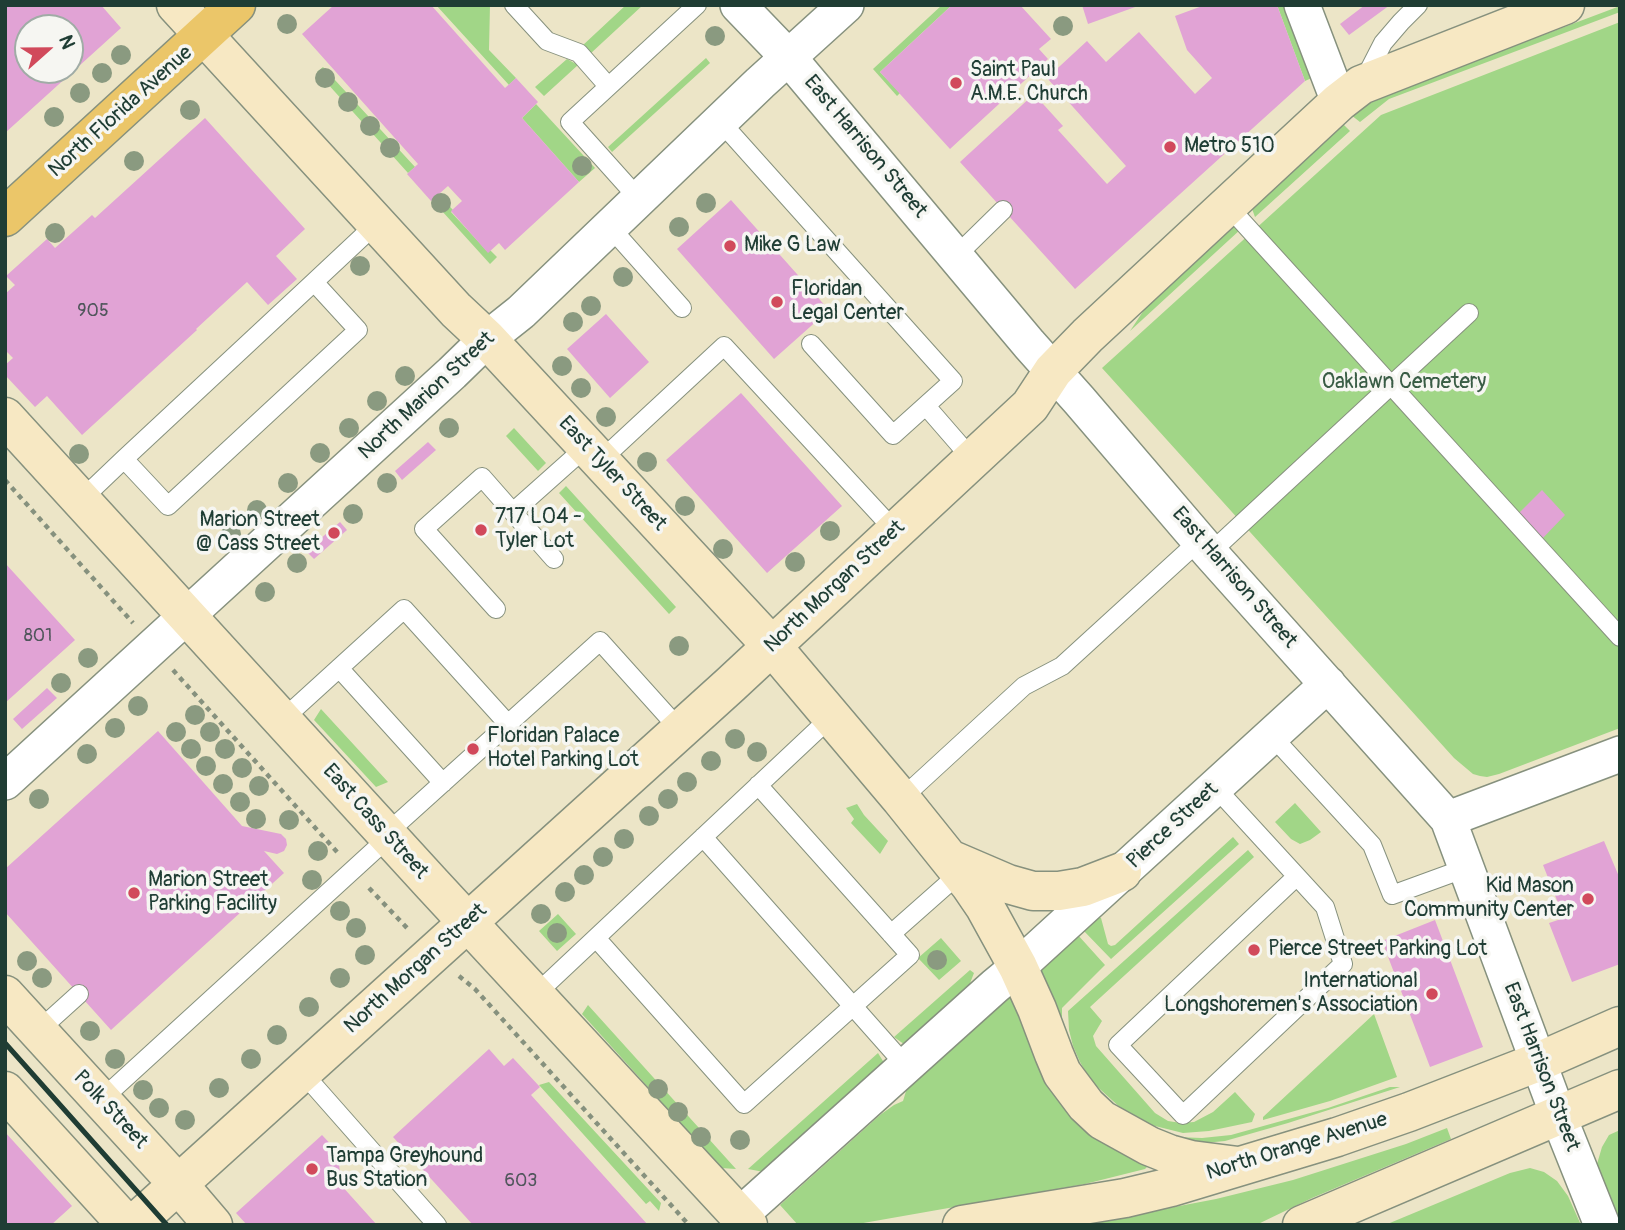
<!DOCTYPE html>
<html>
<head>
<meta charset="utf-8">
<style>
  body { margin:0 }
  #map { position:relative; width:1625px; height:1230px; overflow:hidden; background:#ece5c7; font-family:Pangolin,sans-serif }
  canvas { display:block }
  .frame { position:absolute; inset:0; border:7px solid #1f3d34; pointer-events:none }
  .north { position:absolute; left:14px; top:14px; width:70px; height:70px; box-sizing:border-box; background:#f6f6f2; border:2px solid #a0aca6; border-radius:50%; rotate:69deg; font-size:19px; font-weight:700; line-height:28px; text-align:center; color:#1f3d34 }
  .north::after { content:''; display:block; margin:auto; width:24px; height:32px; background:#d1495b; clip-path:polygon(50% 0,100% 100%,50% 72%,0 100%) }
</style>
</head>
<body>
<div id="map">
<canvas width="1625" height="1230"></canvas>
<div class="frame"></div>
<div class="north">N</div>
</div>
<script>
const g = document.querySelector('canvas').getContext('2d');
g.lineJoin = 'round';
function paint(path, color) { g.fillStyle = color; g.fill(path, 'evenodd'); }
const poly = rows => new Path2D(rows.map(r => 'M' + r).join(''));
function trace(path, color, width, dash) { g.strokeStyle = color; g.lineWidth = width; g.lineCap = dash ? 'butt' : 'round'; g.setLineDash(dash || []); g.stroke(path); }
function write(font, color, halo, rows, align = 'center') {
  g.font = font + ' Pangolin,sans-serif'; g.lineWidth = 7; g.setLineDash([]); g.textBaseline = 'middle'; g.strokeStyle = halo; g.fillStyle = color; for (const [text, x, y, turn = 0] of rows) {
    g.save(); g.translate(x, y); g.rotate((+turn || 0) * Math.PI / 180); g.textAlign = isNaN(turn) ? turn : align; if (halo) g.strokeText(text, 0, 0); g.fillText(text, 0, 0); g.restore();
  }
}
paint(poly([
  [436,5,490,5,489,50,516,78,509,85],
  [626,5,643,5,590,54,582,46],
  [942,5,952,5,880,72,900,93,897,96,873,69],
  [1277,5,1290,5,1316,76,1305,81],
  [1620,6,1620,12,1389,99,1360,122,1351,115,1373,99],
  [1620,22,1620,728,1499,774,1487,777,1480,776,1473,774,1454,758,1102,368,1381,115],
  [706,58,710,63,612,152,608,147],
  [567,59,578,65,544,96,535,87],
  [323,67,415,167,408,173,317,72],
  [536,104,595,168,579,182,522,118],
  [1342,123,1350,131,1255,217,1251,206],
  [438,194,453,210,451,212,488,252,490,250,497,257,490,264,432,200],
  [1230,225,1241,229,1130,331,1150,301],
  [514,428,546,463,538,471,506,436],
  [566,486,676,607,669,614,559,493],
  [321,709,388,782,376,787,314,720],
  [1295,803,1321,832,1310,840,1300,844,1291,839,1275,822],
  [857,804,864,815,888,841,880,854,851,823,854,819,846,808],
  [1233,837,1239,844,1111,959,1082,929,1099,917,1101,918,1108,944,1111,946,1115,945],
  [1248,850,1254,857,1090,1007,1102,1021,1093,1036,1096,1046,1155,1113,1168,1121,1181,1123,1194,1122,1213,1112,1235,1092,1255,1114,1252,1122,1209,1131,1183,1133,1143,1123,1124,1111,1091,1081,1080,1062,1073,1046,1069,1030,1068,1011],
  [558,914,576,934,557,951,539,931],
  [1077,934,1105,965,1062,1008,1062,1024,1069,1053,1077,1073,1090,1091,1109,1109,1131,1123,1155,1133,1175,1137,1202,1138,1231,1135,1328,1108,1390,1087,1400,1087,1288,1123,1225,1141,1194,1144,1172,1142,1150,1137,1128,1127,1106,1112,1084,1092,1073,1074,1064,1057,1036,971,1037,967],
  [941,938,961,961,939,980,918,958],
  [970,970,974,973,967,991,908,1047,894,1037],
  [1009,992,1145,1165,1147,1167,1145,1169,1085,1184,852,1225,798,1225,780,1205,880,1115,894,1105,903,1101,914,1065],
  [588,1005,736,1169,721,1168,582,1014],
  [1374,1014,1397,1077,1330,1101,1263,1120,1263,1117],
  [878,1053,886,1066,764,1172,748,1169],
  [549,1082,661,1203,659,1211,650,1201,646,1204,539,1085],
  [1447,1128,1451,1139,1312,1198,1256,1225,1080,1225,1216,1199,1293,1180,1406,1144],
  [1620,1130,1620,1225,1617,1225,1601,1188,1597,1164,1602,1147,1609,1135],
  [1530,1168,1544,1172,1557,1181,1568,1196,1581,1225,1385,1225,1510,1173]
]), '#a1d687');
paint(poly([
  [5,5,101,5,121,28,5,133],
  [28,28,70,28,70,70,28,70],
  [334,5,431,5,505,88,516,78,538,102,522,118,579,182,505,250,499,243,488,253,451,211,462,201,448,186,431,201,407,174,418,164,302,34],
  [952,5,1020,5,1051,39,1039,49,1048,59,950,149,880,72],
  [1082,5,1138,5,1138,6,1088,24],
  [1205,5,1277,5,1305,81,1075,289,960,162,1034,94,1063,126,1058,130,1107,184,1126,166,1047,78,1087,41,1106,62,1139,32,1195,94,1212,78,1187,50,1175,16],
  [1365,5,1390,5,1349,35,1340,24],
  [205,118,305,229,276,256,297,279,268,305,247,282,196,329,197,330,82,435,47,396,35,407,5,375,5,365,13,358,5,350,5,294,15,285,6,276,47,239,55,248,92,215,95,218],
  [731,200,829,310,774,359,677,249],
  [606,314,649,362,610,398,567,349],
  [741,393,842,506,767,573,666,460],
  [428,442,436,450,402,480,395,471],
  [1542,490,1565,515,1541,540,1517,515],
  [340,522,347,530,314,559,306,551],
  [5,563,75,640,5,703],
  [47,688,57,698,22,729,13,719],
  [158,731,242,826,281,834,286,839,287,845,284,851,277,854,264,851,284,873,111,1030,5,912,5,869],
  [1604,841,1620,879,1620,964,1572,982,1549,923,1564,918,1543,865],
  [1435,920,1483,1047,1430,1067,1382,941],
  [489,1049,504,1066,513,1058,540,1087,531,1095,648,1225,473,1225,393,1137],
  [5,1132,72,1206,51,1225,5,1225],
  [322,1135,338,1152,341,1185,377,1225,247,1225,236,1213]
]), '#e1a3d5');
const lane = poly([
  [514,5,547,41,579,53,608,86],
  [1365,78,1383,43,1401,22,1418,5],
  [720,121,953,381,893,435,811,344],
  [639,199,570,122,697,5],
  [1228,206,1620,637],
  [610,227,682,308],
  [956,256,1003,210],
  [314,282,377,223],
  [926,406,972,459],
  [600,461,724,346,895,531],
  [81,500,124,459,314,282,358,330,168,506,124,459],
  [513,512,586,447],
  [1210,553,1469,313],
  [496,609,424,529,482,477,554,559],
  [339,668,443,783],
  [282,720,404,609,508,724,386,834],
  [508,724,600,641,680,730],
  [1272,736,1372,845,1392,895,1466,868],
  [1215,787,1325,907,1343,964,1183,1115,1118,1045,1296,877],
  [901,799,1024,686,1062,666,1200,540],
  [703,837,906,1066],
  [891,934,960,873],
  [596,938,744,1104,910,955,758,785],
  [535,995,831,717],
  [38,1031,79,994],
  [302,1072,437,1225],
  [101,1100,389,837]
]);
const street = poly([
  [738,5,789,58,1029,344,1079,400,1210,553,1448,819,1558,1115,1602,1225],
  [1302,5,1339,102],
  [5,782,452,373,487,339,521,312,760,83,846,5],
  [1448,819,1620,754],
  [739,1216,995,986,1018,967,1328,684]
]);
const secondary = poly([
  [176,5,456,310,487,339,771,645,901,799,970,885,985,907,1018,967,1037,1009,1054,1054,1062,1073,1086,1105,1102,1120,1149,1146,1169,1154,1191,1160,1238,1166],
  [5,417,433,885,748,1225],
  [952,860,1008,884,1033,891,1059,891,1083,887,1122,872],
  [5,995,178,1184,213,1225],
  [5,1091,127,1225],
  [133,1225,730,685,1030,406,1053,371,1088,335,1339,102,1361,85,1565,5],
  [962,1225,1125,1198,1171,1187,1337,1137,1409,1112,1538,1062,1620,1026],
  [1302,1225,1620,1089]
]);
const primary = poly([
  [5,217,236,5]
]);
trace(lane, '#86917e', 20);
trace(street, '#86917e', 38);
trace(secondary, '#86917e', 41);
trace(primary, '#86917e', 41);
trace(poly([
  [5,480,133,623],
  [173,670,338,853],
  [369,888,409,930],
  [459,976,475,989,689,1225]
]), '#86917e', 4.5, [5, 5]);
trace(lane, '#fff', 18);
trace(street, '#fff', 35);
trace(secondary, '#f7e8c3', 38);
trace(primary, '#ebc669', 38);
trace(poly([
  [5,1043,167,1225]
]), '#1f3d34', 5);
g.fillStyle = '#8a9a80';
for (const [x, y] of [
  [287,24],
  [1063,26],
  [715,36],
  [121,55],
  [102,73],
  [325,78],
  [80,93],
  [348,102],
  [190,110],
  [54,117],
  [370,126],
  [390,148],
  [134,161],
  [582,166],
  [441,203],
  [706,203],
  [679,227],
  [55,233],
  [360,266],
  [623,277],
  [591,306],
  [573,322],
  [562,366],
  [405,376],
  [581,388],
  [377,401],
  [606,417],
  [349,428],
  [449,428],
  [320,453],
  [79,454],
  [647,462],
  [288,483],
  [387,483],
  [685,506],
  [257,510],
  [353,514],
  [830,531],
  [231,534],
  [723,549],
  [795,562],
  [297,563],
  [265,592],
  [679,646],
  [88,658],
  [61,683],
  [138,706],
  [195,715],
  [115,728],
  [176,732],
  [210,732],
  [735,739],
  [191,749],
  [225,749],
  [757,752],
  [87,754],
  [711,761],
  [206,766],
  [242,768],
  [687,782],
  [223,784],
  [259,786],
  [39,799],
  [668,799],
  [240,802],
  [649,816],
  [256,819],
  [289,820],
  [624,839],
  [318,851],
  [603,857],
  [584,875],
  [312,880],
  [565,892],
  [340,911],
  [541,914],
  [356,928],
  [557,933],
  [365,955],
  [937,960],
  [27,961],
  [42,978],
  [340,978],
  [309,1007],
  [90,1031],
  [277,1035],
  [115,1059],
  [251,1059],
  [219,1088],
  [658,1089],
  [143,1090],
  [159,1108],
  [678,1112],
  [185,1120],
  [701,1137],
  [740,1140]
]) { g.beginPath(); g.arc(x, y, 10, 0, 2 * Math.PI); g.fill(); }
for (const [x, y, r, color] of [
  [956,83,7,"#d1495b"],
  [1170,147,7,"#d1495b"],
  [730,246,7,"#d1495b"],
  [777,302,7,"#d1495b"],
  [481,530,7,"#d1495b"],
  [334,533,7,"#d1495b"],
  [473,749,7,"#d1495b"],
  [134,893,7,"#d1495b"],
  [1588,899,7,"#d1495b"],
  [1254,950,7,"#d1495b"],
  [1432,994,7,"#d1495b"],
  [312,1169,7,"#d1495b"]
]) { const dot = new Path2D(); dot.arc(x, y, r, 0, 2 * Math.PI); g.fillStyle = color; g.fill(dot); trace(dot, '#f6f6f2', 2.5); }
write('18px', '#50565c', null, [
  ["905",93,311],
  ["801",38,636],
  ["603",521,1181]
]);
write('21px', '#1f3d34', '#f6f6f2', [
  ["Saint Paul",970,71],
  ["A.M.E. Church",970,95],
  ["Metro 510",1184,147],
  ["Mike G Law",744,246],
  ["Floridan",791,290],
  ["Legal Center",791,314],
  ["717 L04 -",495,518],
  ["Tyler Lot",495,542],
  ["Marion Street",320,521,"right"],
  ["@ Cass Street",320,545,"right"],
  ["Floridan Palace",487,737],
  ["Hotel Parking Lot",487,761],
  ["Marion Street",148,881],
  ["Parking Facility",148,905],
  ["Kid Mason",1574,887,"right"],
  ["Community Center",1574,911,"right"],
  ["Pierce Street Parking Lot",1268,950],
  ["International",1418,982,"right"],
  ["Longshoremen's Association",1418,1006,"right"],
  ["Tampa Greyhound",326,1157],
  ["Bus Station",326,1181]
], 'left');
write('21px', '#1f3d34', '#f6f6f2', [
  ["North Florida Avenue",121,112,-42],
  ["East Harrison Street",865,147,50],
  ["North Marion Street",427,396,-43],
  ["East Tyler Street",612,474,47],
  ["East Harrison Street",1234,578,49],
  ["North Morgan Street",835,587,-43],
  ["East Cass Street",375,822,48],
  ["Pierce Street",1173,826,-43],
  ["North Morgan Street",416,969,-42],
  ["East Harrison Street",1541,1067,69],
  ["Polk Street",110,1110,47],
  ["North Orange Avenue",1297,1147,-17]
]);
write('21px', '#395c45', '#f6f6f2', [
  ["Oaklawn Cemetery",1404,383]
]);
</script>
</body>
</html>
